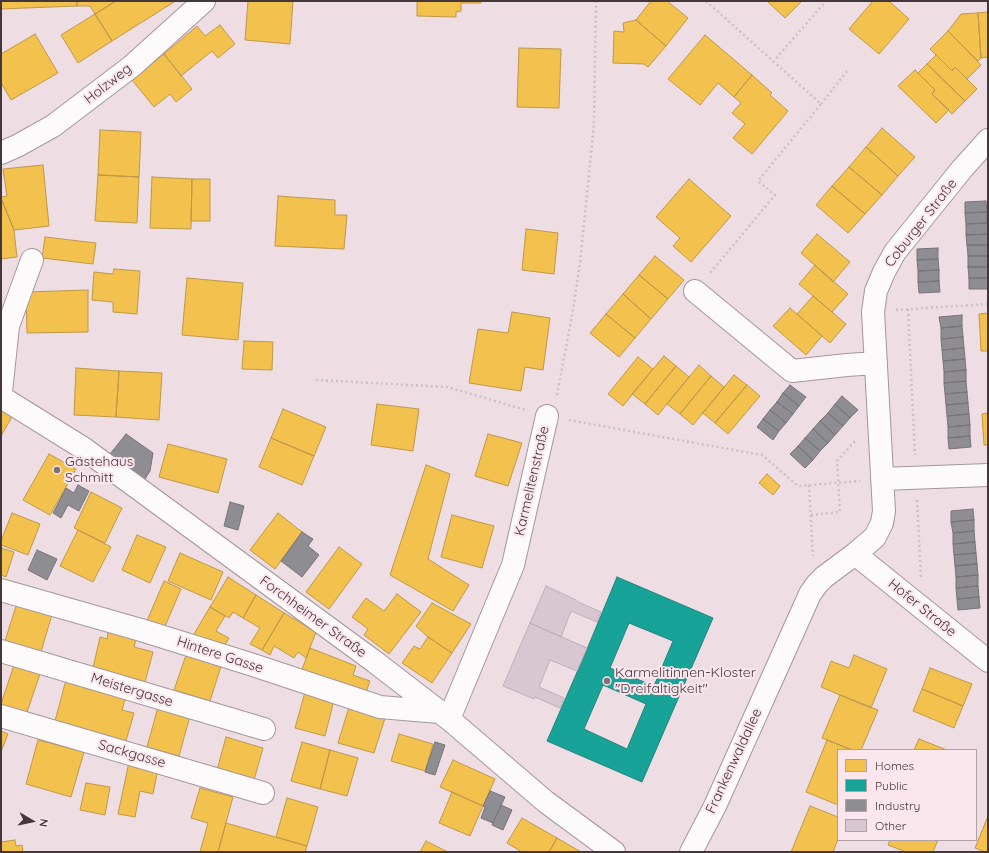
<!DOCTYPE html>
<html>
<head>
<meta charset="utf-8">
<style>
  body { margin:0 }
  #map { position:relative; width:989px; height:853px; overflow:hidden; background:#efdde4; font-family:Quicksand,sans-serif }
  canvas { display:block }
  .frame { position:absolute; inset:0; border:2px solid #44373c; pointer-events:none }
  .legend { position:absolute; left:837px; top:749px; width:140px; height:92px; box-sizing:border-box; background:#fbe6ee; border:1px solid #b2a0a7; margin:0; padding:5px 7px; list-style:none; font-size:12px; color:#44373c }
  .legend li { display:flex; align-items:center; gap:8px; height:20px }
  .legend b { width:20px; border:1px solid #b2a0a7 }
  .north { position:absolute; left:12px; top:801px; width:40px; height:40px; -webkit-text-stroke:3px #fbe6ee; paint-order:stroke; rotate:99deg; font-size:11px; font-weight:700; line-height:16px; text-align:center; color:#44373c }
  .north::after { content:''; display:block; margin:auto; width:14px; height:18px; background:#44373c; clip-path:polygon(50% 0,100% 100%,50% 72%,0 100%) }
</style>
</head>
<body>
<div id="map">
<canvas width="989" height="853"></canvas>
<div class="frame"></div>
<ul class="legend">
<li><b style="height:11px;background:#f2c14e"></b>Homes</li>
<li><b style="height:11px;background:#17a398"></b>Public</li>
<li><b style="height:11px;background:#8d8d92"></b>Industry</li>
<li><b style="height:11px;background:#d8c6d1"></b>Other</li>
</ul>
<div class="north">N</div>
</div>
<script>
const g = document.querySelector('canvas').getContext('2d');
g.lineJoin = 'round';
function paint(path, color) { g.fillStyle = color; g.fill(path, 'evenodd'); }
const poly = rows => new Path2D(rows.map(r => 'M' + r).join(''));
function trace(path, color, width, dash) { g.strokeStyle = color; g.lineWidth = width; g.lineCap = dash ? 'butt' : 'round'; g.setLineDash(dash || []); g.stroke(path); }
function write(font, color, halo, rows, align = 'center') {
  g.font = font + ' Quicksand,sans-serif'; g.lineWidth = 4; g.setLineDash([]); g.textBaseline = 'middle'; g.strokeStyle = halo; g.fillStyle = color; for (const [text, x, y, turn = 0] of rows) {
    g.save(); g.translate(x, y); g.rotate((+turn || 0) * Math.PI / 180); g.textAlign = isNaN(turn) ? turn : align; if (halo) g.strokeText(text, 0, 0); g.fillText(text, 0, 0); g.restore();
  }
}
const homes = poly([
  [1,1,77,1,77,6,1,9,1,1],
  [77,1,116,1,95,14,90,6,77,6,77,1],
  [116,1,174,1,174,2,112,41,95,14,116,1],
  [248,1,293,1,290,44,245,40,248,1],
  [417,1,481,1,481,3,461,3,461,11,456,12,456,17,417,16,417,1],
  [651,1,667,1,688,18,666,46,636,20,651,1],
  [767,1,802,1,785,18,767,1],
  [873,1,889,1,909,19,879,54,849,29,873,1],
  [988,12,988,57,981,58,978,13,988,12],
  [978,13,981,58,978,61,948,31,961,14,978,13],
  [95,14,112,41,78,63,61,35,95,14],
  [636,20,666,46,648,67,644,64,613,63,614,31,624,32,623,23,636,20],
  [220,25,235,44,218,58,212,51,181,76,164,54,197,26,205,36,220,25],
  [948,31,981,65,967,79,955,67,952,71,930,49,948,31],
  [35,34,58,73,11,100,1,83,1,54,35,34],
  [705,35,752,75,734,97,718,83,700,105,668,79,705,35],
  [519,48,561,49,559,108,517,107,519,48],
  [164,54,192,89,176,102,170,94,154,107,132,80,164,54],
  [936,55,952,71,955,67,977,89,965,101,927,64,936,55],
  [927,64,965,101,952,114,932,94,935,90,918,73,927,64],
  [915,70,935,90,932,94,949,110,936,123,898,86,915,70],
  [752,75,772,93,770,95,788,111,752,154,733,138,745,124,732,113,741,103,734,97,752,75],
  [882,128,915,157,898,176,866,147,882,128],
  [100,130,141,132,139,177,98,175,100,130],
  [866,147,898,176,882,195,849,167,866,147],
  [43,165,49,226,14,230,1,198,1,197,7,196,3,169,43,165],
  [849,167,882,195,865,214,832,186,849,167],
  [98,175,139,177,137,223,95,221,98,175],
  [152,177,192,179,191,229,150,228,152,177],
  [192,179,210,179,210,221,191,221,192,179],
  [689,179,731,216,691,262,673,246,680,238,656,217,689,179],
  [832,186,865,214,848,233,816,205,832,186],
  [278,196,335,200,335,215,347,215,344,249,275,246,278,196],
  [1,198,14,230,17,257,1,259,1,198],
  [526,229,558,233,554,274,522,270,526,229],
  [817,234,850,262,833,282,801,253,817,234],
  [45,237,96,243,93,264,42,258,45,237],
  [655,256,684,280,668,299,639,275,655,256],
  [815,265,848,294,832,312,799,284,815,265],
  [114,269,140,271,137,314,113,312,113,302,92,300,94,272,113,274,114,269],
  [639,275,668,299,651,319,623,294,639,275],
  [187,278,243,283,238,340,182,335,187,278],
  [88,290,88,332,27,333,26,292,88,290],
  [623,294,651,319,635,338,606,314,623,294],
  [813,296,846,324,830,343,797,314,813,296],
  [790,308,822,336,806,355,773,326,790,308],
  [512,312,550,318,543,370,525,367,521,391,469,383,478,329,508,333,512,312],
  [988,313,988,351,981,351,979,314,988,313],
  [606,314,635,338,619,357,590,333,606,314],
  [244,341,273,342,272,370,242,369,244,341],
  [664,356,676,366,645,404,632,394,664,356],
  [638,357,653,369,623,406,608,394,638,357],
  [699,365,711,376,680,414,667,404,699,365],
  [676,366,689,377,658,415,645,404,676,366],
  [76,368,119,371,116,417,74,415,76,368],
  [119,371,162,373,159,420,116,417,119,371],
  [734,375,747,385,715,423,703,413,734,375],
  [711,376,724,387,693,425,680,414,711,376],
  [747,385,760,396,728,434,715,423,747,385],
  [377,404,419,409,413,451,371,445,377,404],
  [1,408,13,415,1,436,1,408],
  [283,409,326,427,314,456,271,438,283,409],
  [988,413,988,445,984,445,982,414,988,413],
  [488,434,522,443,508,486,475,476,488,434],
  [271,438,314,456,302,485,259,467,271,438],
  [168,444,227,459,218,493,159,477,168,444],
  [49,454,76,469,50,515,23,500,49,454],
  [426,465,450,474,428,559,469,585,453,611,390,575,426,465],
  [767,474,780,486,773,495,759,483,767,474],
  [91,492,122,508,105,543,74,528,91,492],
  [12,513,40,524,28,555,1,545,1,541,12,513],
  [278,513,302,532,275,569,250,550,278,513],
  [452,515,494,526,482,568,441,557,452,515],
  [78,530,111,547,93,582,60,566,78,530],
  [137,535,166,547,150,583,122,570,137,535],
  [339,547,362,564,329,609,306,592,339,547],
  [1,548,14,552,6,577,1,575,1,548],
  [180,553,223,572,211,600,168,581,180,553],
  [228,577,256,595,243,618,233,612,229,618,210,607,228,577],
  [164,581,181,589,163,631,146,623,164,581],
  [397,594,421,612,389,654,364,635,368,629,352,617,366,598,384,611,397,594],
  [256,595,284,613,262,650,250,644,260,628,243,618,256,595],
  [18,600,53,611,41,652,5,641,18,600],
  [432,603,471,624,452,653,428,637,416,626,432,603],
  [210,607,225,616,216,631,229,638,223,648,191,639,210,607],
  [284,613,316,632,306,658,298,652,294,658,274,646,270,655,262,650,284,613],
  [109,628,137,635,134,647,153,652,145,682,93,668,100,637,107,639,109,628],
  [428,637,452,653,432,683,402,663,414,646,420,649,428,637],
  [310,648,356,666,353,675,370,681,365,695,301,672,310,648],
  [187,652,222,663,210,701,174,690,187,652],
  [854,655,887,669,871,708,821,687,831,661,849,668,854,655],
  [16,659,42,668,25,718,1,710,1,704,16,659],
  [930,668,972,684,963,706,922,689,930,668],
  [67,676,127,693,122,710,134,713,126,741,55,721,67,676],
  [922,689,963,706,954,728,913,711,922,689],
  [305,692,334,700,325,736,295,728,305,692],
  [840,695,878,710,861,750,852,750,822,738,840,695],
  [158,707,190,716,179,756,147,747,158,707],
  [349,707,385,718,374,753,338,743,349,707],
  [1,731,8,734,1,752,1,731],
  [399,734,433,744,425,771,391,761,399,734],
  [226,737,263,748,254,780,217,770,226,737],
  [919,739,947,750,914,750,919,739],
  [38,740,84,752,71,797,26,784,38,740],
  [827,740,852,750,838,750,838,805,806,792,827,740],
  [302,742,330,750,320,789,291,781,302,742],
  [330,750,358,758,347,796,320,789,330,750],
  [453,760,495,779,483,806,440,787,453,760],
  [129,762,158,769,153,794,140,791,135,817,118,814,129,762],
  [86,783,110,787,105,815,80,810,86,783],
  [200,788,233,797,218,852,200,852,208,823,191,818,200,788],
  [452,792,483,806,470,836,439,823,452,792],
  [287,798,318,807,307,846,276,837,287,798],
  [810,806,838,817,838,839,833,852,791,852,810,806],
  [988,816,988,852,985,852,975,848,988,816],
  [522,818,557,838,549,852,522,852,507,843,522,818],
  [226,823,307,846,305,852,218,852,226,823],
  [557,838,581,852,549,852,557,838],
  [15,840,16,846,22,845,23,852,1,852,1,842,15,840],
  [890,840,938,840,933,852,906,852,888,845,890,840],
  [426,841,448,852,420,852,426,841]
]);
paint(homes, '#f2c14e');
trace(homes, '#be9849', 1);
const public = poly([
  [617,577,713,618,642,782,547,741,585,654,617,577],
  [629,623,673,641,654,686,610,668,629,623],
  [603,685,646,704,627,749,584,729,603,685]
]);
paint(public, '#17a398');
trace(public, '#24837c', 1);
const industry = poly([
  [986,201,987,212,965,213,965,202,986,201],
  [987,212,987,223,966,224,965,213,987,212],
  [987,223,988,234,966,235,966,224,987,223],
  [988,234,988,245,967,245,966,235,988,234],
  [967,245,988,245,988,256,968,256,967,245],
  [938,248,938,259,917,260,917,249,938,248],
  [968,256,988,256,988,267,968,267,968,256],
  [938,259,939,270,918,271,917,260,938,259],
  [968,267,988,267,988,278,969,278,968,267],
  [939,270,939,281,918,282,918,271,939,270],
  [969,278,988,278,988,289,969,289,969,278],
  [939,281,940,292,919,293,918,282,939,281],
  [962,315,962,326,941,328,939,317,962,315],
  [962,326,963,337,941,339,941,328,962,326],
  [963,337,964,348,942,350,941,339,963,337],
  [964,348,965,359,943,361,942,350,964,348],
  [965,359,966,370,944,372,943,361,965,359],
  [966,370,966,381,944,383,944,372,966,370],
  [966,381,967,392,945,394,944,383,966,381],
  [790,385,806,397,799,406,783,393,790,385],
  [967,392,968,403,946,405,945,394,967,392],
  [783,393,799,406,793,414,777,402,783,393],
  [842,396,858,410,850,418,835,404,842,396],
  [777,402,793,414,786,423,770,410,777,402],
  [968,403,969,414,947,416,946,405,968,403],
  [835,404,850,418,843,426,828,413,835,404],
  [770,410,786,423,779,431,763,419,770,410],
  [828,413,843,426,835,435,820,421,828,413],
  [969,414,970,425,948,427,947,416,969,414],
  [763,419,779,431,773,440,757,427,763,419],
  [820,421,835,435,828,443,813,429,820,421],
  [970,425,970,436,948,438,948,427,970,425],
  [813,429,828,443,820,451,805,438,813,429],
  [126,434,153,453,150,471,145,479,110,454,126,434],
  [970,436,971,447,949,449,948,438,970,436],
  [805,438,820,451,813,460,798,446,805,438],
  [798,446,813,460,805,468,790,454,798,446],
  [78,485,89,491,79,511,68,505,61,518,53,513,66,488,74,493,78,485],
  [230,502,244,506,238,530,224,526,230,502],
  [973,509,974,520,951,522,951,511,973,509],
  [974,520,974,531,953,533,951,522,974,520],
  [974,531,975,542,953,544,953,533,974,531],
  [302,532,313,539,308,546,319,555,302,577,281,561,302,532],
  [975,542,976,553,954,555,953,544,975,542],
  [37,550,57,559,47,580,28,570,37,550],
  [976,553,977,564,955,566,954,555,976,553],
  [977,564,978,575,956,577,955,566,977,564],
  [978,575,978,586,956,588,956,577,978,575],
  [978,586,979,597,957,599,956,588,978,586],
  [979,597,980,608,958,610,957,599,979,597],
  [435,742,445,745,435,775,425,772,435,742],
  [490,791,505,797,493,823,481,818,485,807,483,806,490,791],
  [501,805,512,810,503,830,492,825,501,805]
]);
paint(industry, '#8d8d92');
trace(industry, '#777378', 1);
const building = poly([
  [546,586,576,600,576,601,601,612,597,622,571,611,561,637,530,623,546,586],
  [530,623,587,648,577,671,550,660,539,687,564,698,560,708,535,697,534,699,503,686,530,623]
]);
paint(building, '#d8c6d1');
trace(building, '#bcafb6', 1);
const minor = poly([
  [1,153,17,146,53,126,132,66,204,1],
  [695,291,792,371,847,365,876,363],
  [1,392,8,326,32,260],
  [1,397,83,448,375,662,449,719,546,802,614,852],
  [882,479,988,475],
  [855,554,988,661],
  [1,590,141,630,250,664,380,707,439,712],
  [1,651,264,729],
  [1,716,263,793],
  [449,719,513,565,547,416],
  [691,852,715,806,810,594,817,584,824,577,855,554,875,537,882,523,884,511,873,312,876,291,884,272,895,252,962,169,988,140]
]);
trace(minor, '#a4979c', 24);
trace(poly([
  [706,1,821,104,758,181,775,195,710,273],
  [773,62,826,1],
  [821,104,847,71],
  [908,309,915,455],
  [896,310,988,304],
  [316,380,447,387,526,410],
  [557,395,573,310,580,263,594,124,596,1],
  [569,420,762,455,798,486,860,481],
  [809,485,813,556],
  [917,500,921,577],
  [811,515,840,512,837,461,856,440]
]), '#c9c2c5', 2.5, [2, 3]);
trace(minor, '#fdfafb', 22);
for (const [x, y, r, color] of [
  [57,470,4,"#807177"],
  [607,681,4,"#807177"]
]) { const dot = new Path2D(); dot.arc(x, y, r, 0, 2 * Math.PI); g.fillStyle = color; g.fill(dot); trace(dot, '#fbe6ee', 1.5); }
write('14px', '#44373c', '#fbe6ee', [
  ["Holzweg",108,84,-38],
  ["Coburger Straße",921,223,-52],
  ["Karmelitenstraße",532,481,-77],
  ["Hofer Straße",922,608,39],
  ["Forchheimer Straße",313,617,36],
  ["Hintere Gasse",220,655,18],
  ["Meistergasse",132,690,17],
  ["Sackgasse",132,754,16],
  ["Frankenwaldallee",734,761,-65]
]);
write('14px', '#44373c', '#fbe6ee', [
  ["Gästehaus",65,462],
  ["Schmitt",65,478],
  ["Karmelitinnen-Kloster",615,673],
  ["\"Dreifaltigkeit\"",615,689]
], 'left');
</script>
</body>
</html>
